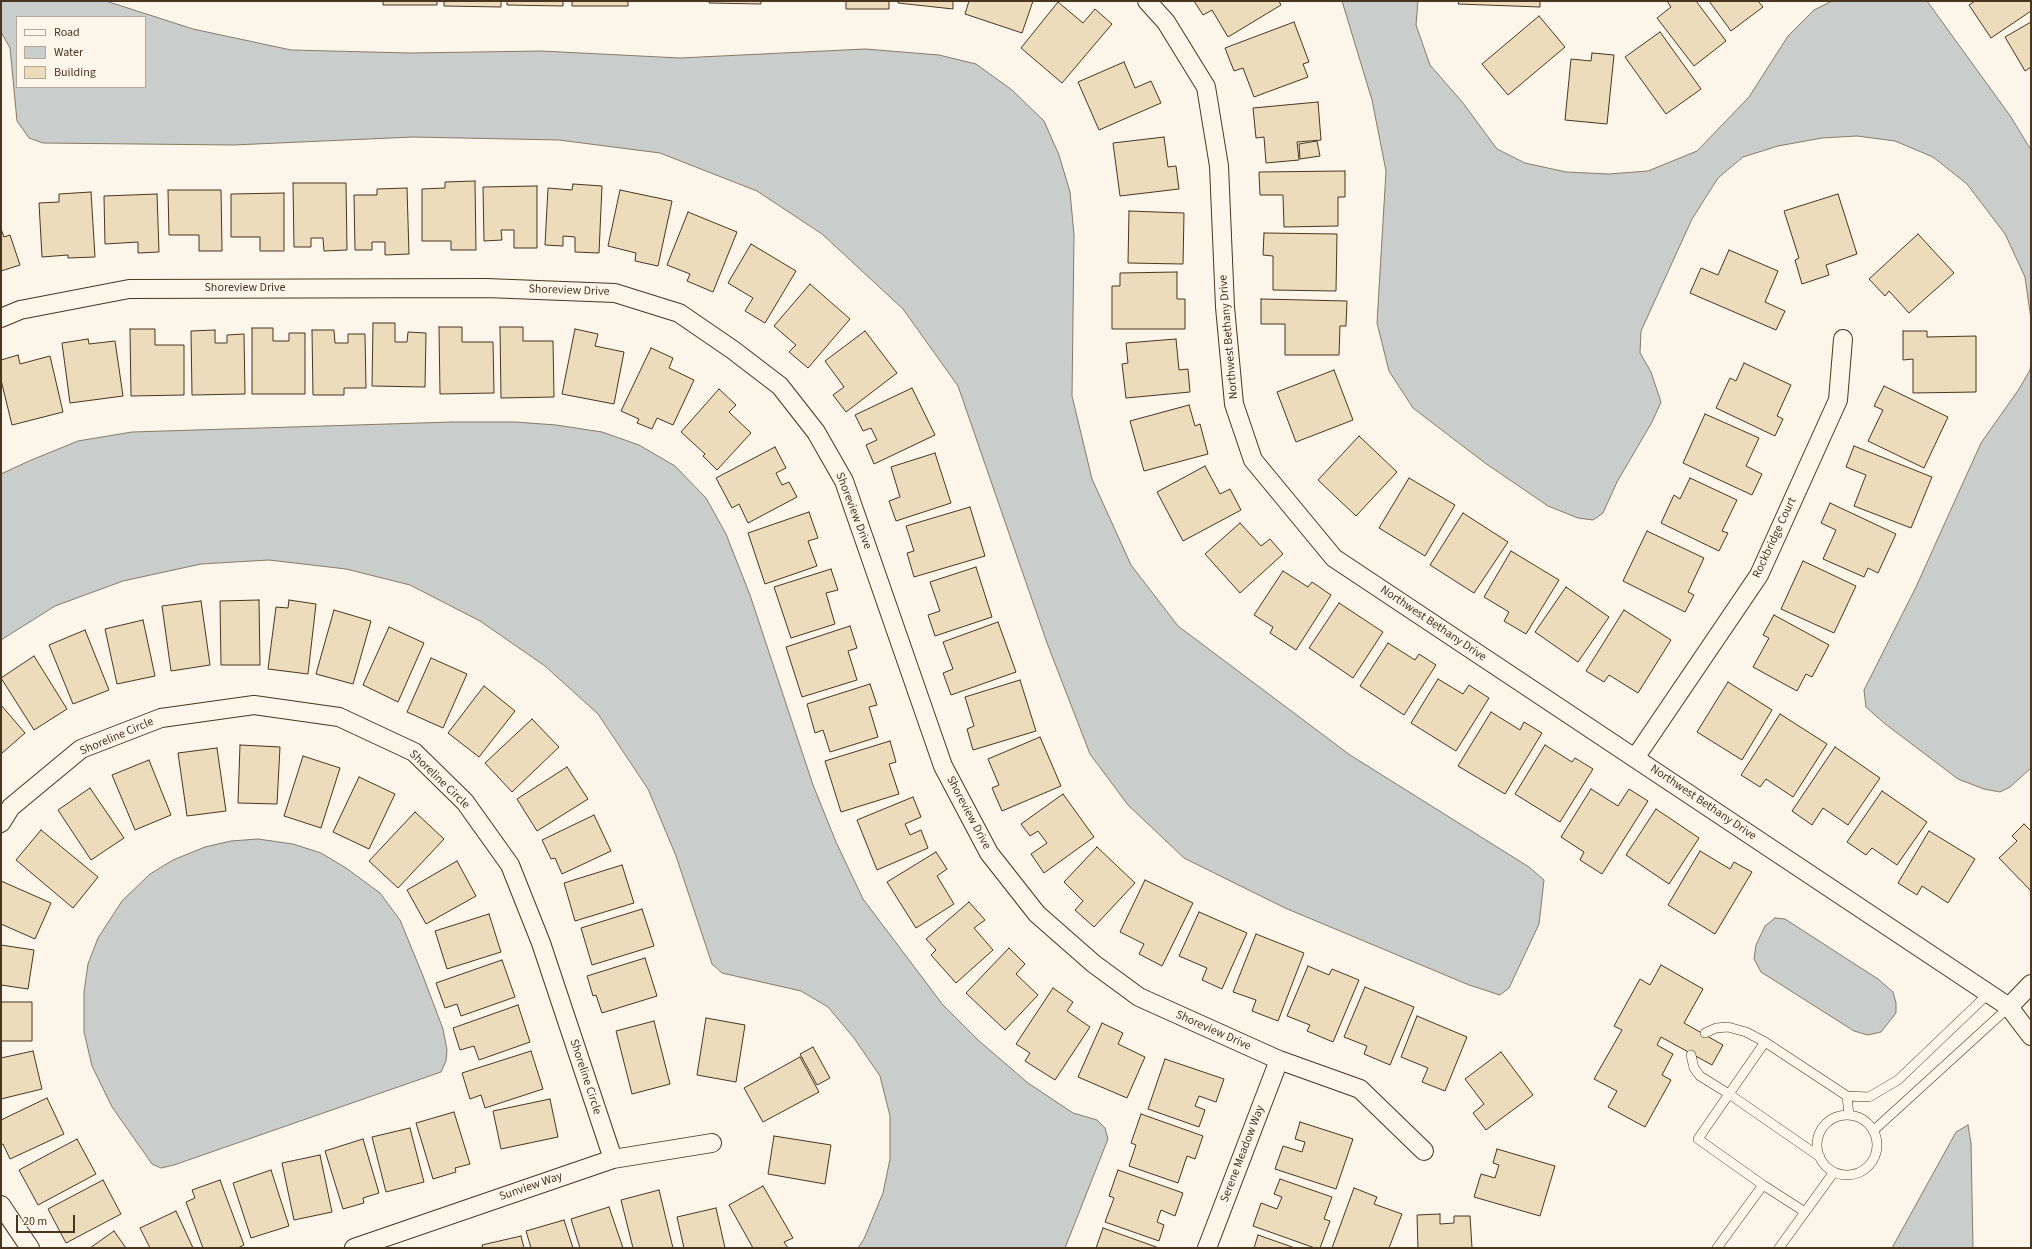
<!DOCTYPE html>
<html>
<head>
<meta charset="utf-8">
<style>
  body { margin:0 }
  #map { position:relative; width:2032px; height:1249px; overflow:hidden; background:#fbf6e9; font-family:"Source Sans 3",sans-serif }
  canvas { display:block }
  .frame { position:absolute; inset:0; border:2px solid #4a3520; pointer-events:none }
  .legend { position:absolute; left:16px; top:16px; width:130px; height:72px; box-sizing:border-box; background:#fbf6e9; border:1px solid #b4a999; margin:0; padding:5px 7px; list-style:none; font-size:12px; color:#4a3520 }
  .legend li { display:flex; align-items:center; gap:8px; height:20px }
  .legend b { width:20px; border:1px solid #b4a999 }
  .scale { position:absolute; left:16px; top:1215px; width:59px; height:18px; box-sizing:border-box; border:2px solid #4a3520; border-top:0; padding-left:5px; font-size:12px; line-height:14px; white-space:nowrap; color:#4a3520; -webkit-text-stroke:3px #fbf6e9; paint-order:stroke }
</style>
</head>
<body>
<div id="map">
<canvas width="2032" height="1249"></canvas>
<div class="frame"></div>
<ul class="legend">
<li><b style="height:5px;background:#fbf6e9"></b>Road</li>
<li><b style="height:11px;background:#c9cecd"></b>Water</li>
<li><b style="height:11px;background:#ecdcbc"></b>Building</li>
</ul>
<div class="scale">20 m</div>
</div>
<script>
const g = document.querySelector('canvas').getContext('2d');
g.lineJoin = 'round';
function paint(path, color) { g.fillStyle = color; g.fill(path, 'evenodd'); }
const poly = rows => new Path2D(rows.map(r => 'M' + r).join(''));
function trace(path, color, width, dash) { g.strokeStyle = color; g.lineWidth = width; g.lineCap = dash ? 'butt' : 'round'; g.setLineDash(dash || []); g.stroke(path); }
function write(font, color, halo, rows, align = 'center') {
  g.font = font + ' "Source Sans 3",sans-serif'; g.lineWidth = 3; g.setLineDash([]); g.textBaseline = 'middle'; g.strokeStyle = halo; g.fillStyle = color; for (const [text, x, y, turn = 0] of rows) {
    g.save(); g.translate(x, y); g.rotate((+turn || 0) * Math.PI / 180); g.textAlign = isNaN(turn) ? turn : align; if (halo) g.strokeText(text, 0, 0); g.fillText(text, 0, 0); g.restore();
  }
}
const water = poly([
  [1,1,106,1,193,29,291,50,410,53,541,51,680,58,865,49,939,55,976,64,1012,90,1044,121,1059,155,1070,192,1074,235,1072,396,1092,479,1131,565,1178,626,1350,755,1529,867,1544,880,1539,924,1509,988,1500,995,1469,985,1285,908,1184,858,1128,805,1090,754,1047,643,958,386,903,309,822,234,757,191,660,153,559,140,413,137,233,145,43,143,29,138,17,121,10,48,1,32,1,1],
  [17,17,145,17,145,87,17,87,17,17],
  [1342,1,1418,1,1416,25,1430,65,1463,103,1497,149,1525,163,1566,172,1609,174,1648,171,1697,151,1749,97,1788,36,1814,10,1832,1,1927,1,2011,117,2031,150,2031,319,2025,277,2005,234,1967,184,1933,157,1895,141,1857,136,1822,138,1778,146,1743,157,1718,178,1692,219,1641,331,1640,353,1651,372,1661,402,1652,422,1617,482,1603,513,1593,520,1578,518,1548,506,1485,463,1413,408,1389,371,1377,323,1386,171,1372,100,1342,1],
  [2031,361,2031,768,2010,787,2000,792,1984,789,1958,779,1884,723,1866,707,1864,690,1916,587,1981,443,2019,389,2030,370,2031,361],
  [452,422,515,422,556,425,602,432,639,445,675,466,706,498,726,534,750,595,813,785,836,842,863,899,943,1005,978,1040,1028,1083,1073,1113,1097,1120,1105,1128,1108,1139,1065,1248,858,1248,864,1239,883,1193,890,1159,890,1116,880,1076,854,1038,828,1007,801,991,722,973,712,964,676,856,648,789,598,714,545,666,480,621,410,585,346,569,269,560,201,564,123,581,55,606,1,640,1,474,29,461,78,441,132,432,452,422],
  [258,839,293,844,321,853,346,868,380,893,400,920,423,976,443,1029,447,1050,446,1061,441,1072,174,1165,161,1168,152,1164,112,1107,92,1066,84,1032,84,992,88,964,98,938,122,901,150,874,173,860,205,847,231,841,258,839],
  [1775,918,1785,919,1878,979,1893,992,1896,1003,1896,1013,1881,1032,1868,1035,1854,1031,1761,972,1754,959,1756,945,1765,926,1775,918],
  [1968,1125,1971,1143,1973,1248,1892,1248,1956,1132,1968,1125]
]);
paint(water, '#c9cecd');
trace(water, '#887966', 1);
const building = poly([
  [383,1,437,1,437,5,383,5,383,1],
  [444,1,501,1,501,7,444,6,444,1],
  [507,1,563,1,563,6,507,5,507,1],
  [572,1,628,1,628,6,572,6,572,1],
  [709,1,761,1,761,4,709,3,709,1],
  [846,1,889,1,889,9,846,9,846,1],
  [898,1,953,1,953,9,898,3,898,1],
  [969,1,1033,1,1022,33,965,14,969,1],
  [1194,1,1279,1,1281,5,1228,37,1212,10,1203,15,1194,1],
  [1459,1,1540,1,1540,7,1458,4,1459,1],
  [1667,1,1696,1,1726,41,1694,66,1657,18,1671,7,1667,1],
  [1709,1,1758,1,1763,7,1731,31,1709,1],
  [1975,1,2031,1,2031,11,1991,38,1969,5,1975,1],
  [1058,2,1083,23,1095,9,1112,24,1062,83,1021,48,1058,2],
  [1539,16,1565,47,1508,95,1482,64,1539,16],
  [1294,22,1309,62,1303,64,1308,77,1254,97,1243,68,1234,71,1225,48,1294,22],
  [2031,22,2031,67,2025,71,2005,37,2031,22],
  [1660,32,1701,89,1666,114,1625,57,1660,32],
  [1592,53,1614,55,1607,124,1565,120,1571,59,1591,61,1592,53],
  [1124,62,1135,88,1151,81,1161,103,1099,130,1078,82,1124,62],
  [1318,102,1321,140,1297,142,1299,160,1266,163,1264,137,1256,138,1253,108,1318,102],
  [1164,137,1168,167,1176,166,1179,189,1120,196,1113,143,1164,137],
  [1317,141,1320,156,1300,159,1299,144,1317,141],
  [1345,171,1345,197,1338,197,1338,226,1284,227,1283,195,1260,195,1259,172,1345,171],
  [475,181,476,250,451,250,451,241,422,241,422,189,445,188,445,182,475,181],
  [293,183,346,183,347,250,324,251,323,238,311,238,311,247,294,247,293,183],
  [573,184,602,186,599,253,575,252,575,237,563,236,563,246,545,245,548,188,572,190,573,184],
  [537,186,537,248,514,248,514,230,501,230,502,240,484,241,483,187,537,186],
  [407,188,409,254,385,255,385,242,372,242,372,250,355,250,354,195,377,195,377,189,407,188],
  [168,190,221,190,222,251,199,251,199,235,169,235,168,190],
  [620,190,672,201,658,266,635,261,636,253,608,246,620,190],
  [91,192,95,257,68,258,68,255,42,257,39,203,59,202,59,194,91,192],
  [284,193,284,251,260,251,260,237,231,237,231,194,284,193],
  [157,194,159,252,138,253,138,242,105,244,104,196,157,194],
  [1838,194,1857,254,1826,265,1829,275,1802,284,1795,260,1799,258,1784,211,1838,194],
  [1129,211,1184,213,1183,264,1128,263,1129,211],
  [688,212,737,232,713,292,687,281,690,274,667,265,688,212],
  [1,229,4,237,10,235,20,265,1,271,1,229],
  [1264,233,1337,234,1336,291,1273,290,1273,256,1263,255,1264,233],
  [1918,234,1954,273,1909,313,1889,291,1885,296,1869,279,1918,234],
  [751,244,796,271,765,323,745,311,753,298,728,283,751,244],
  [1729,250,1778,271,1765,302,1785,311,1776,330,1690,293,1701,268,1718,275,1729,250],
  [1177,272,1177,299,1185,299,1185,329,1112,329,1112,286,1120,286,1120,273,1177,272],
  [810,284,850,319,808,368,789,352,796,345,774,326,810,284],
  [1261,299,1347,301,1346,326,1340,326,1339,355,1285,355,1285,324,1261,324,1261,299],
  [373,323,395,323,395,342,407,342,408,332,426,333,425,387,372,386,373,323],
  [439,327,462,327,462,342,493,342,494,393,440,394,439,327],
  [500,327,523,327,523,341,553,341,554,397,501,398,500,327],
  [252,328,273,328,273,341,289,341,289,333,305,333,305,394,252,394,252,328],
  [130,329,155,329,155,345,184,345,184,395,131,396,130,329],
  [575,329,598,334,595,346,624,352,614,404,562,394,575,329],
  [215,330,215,343,227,343,227,335,244,334,245,394,192,395,191,331,215,330],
  [312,330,334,330,335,343,348,343,348,334,365,334,366,388,344,388,344,395,313,395,312,330],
  [865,331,897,373,846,412,833,395,844,387,825,361,865,331],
  [1903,331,1927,331,1927,337,1976,336,1976,392,1913,393,1913,359,1903,360,1903,331],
  [88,339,89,344,115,341,123,396,70,403,62,343,88,339],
  [1176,339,1179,370,1188,369,1190,392,1126,398,1122,364,1128,363,1126,343,1176,339],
  [651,348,673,358,669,368,694,380,673,425,657,418,652,429,637,423,639,419,621,411,651,348],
  [18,355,20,364,50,356,63,412,12,425,1,380,1,360,18,355],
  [1744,363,1791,385,1777,416,1783,419,1775,436,1716,408,1730,378,1736,381,1744,363],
  [1334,370,1353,420,1296,442,1277,392,1334,370],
  [1884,386,1948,417,1924,468,1868,441,1883,410,1874,406,1884,386],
  [912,388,935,435,874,464,866,445,877,440,871,428,863,431,855,415,912,388],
  [719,389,736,405,729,412,751,433,717,470,703,456,705,454,681,432,719,389],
  [1189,405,1195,426,1200,424,1208,454,1144,471,1130,421,1189,405],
  [1705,414,1759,438,1746,466,1762,474,1752,495,1683,463,1705,414],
  [1359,436,1397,472,1356,516,1318,480,1359,436],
  [1854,446,1932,477,1911,528,1854,506,1866,475,1846,467,1854,446],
  [775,447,786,468,776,473,782,485,789,482,797,497,748,523,739,504,732,508,716,478,775,447],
  [935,453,951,503,896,521,889,501,900,497,891,467,935,453],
  [1205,466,1220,494,1230,489,1241,510,1183,541,1157,492,1205,466],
  [1409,478,1455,505,1425,556,1379,528,1409,478],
  [1690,478,1737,500,1722,531,1728,533,1719,551,1661,523,1674,495,1680,499,1690,478],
  [1830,503,1896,534,1878,573,1868,568,1864,577,1823,559,1836,530,1821,523,1830,503],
  [970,507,985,556,914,577,907,553,914,551,906,526,970,507],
  [809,512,818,538,808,541,817,566,765,584,748,533,809,512],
  [1463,513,1508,542,1474,593,1430,565,1463,513],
  [1240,523,1261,546,1270,539,1283,554,1240,593,1205,554,1240,523],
  [1647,531,1704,558,1688,592,1694,595,1685,612,1623,581,1647,531],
  [1511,551,1559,580,1526,634,1504,621,1509,612,1484,597,1511,551],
  [1803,561,1856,586,1834,633,1781,609,1803,561],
  [976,567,992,617,935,636,928,615,940,611,930,582,976,567],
  [831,569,838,590,826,593,835,624,791,638,774,587,831,569],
  [1283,571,1308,587,1312,582,1331,595,1296,650,1270,633,1273,627,1254,615,1283,571],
  [1566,587,1609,617,1578,662,1535,632,1566,587],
  [259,600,260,665,221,665,220,601,259,600],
  [289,600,316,604,308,674,268,669,276,607,288,608,289,600],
  [201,601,210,665,171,671,162,606,201,601],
  [1339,603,1383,632,1353,678,1309,648,1339,603],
  [334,610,371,621,353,684,316,674,334,610],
  [1624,610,1671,640,1638,693,1609,675,1604,682,1586,671,1624,610],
  [1774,615,1829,645,1812,677,1806,674,1797,691,1753,667,1769,638,1763,635,1774,615],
  [143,620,155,676,117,684,105,629,143,620],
  [998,622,1016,672,951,695,943,673,953,669,943,642,998,622],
  [850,626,857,648,848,651,857,680,802,697,786,647,850,626],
  [389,627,424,643,398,702,363,685,389,627],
  [85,630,109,690,73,704,49,645,85,630],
  [1388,643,1415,660,1419,654,1436,665,1404,715,1360,686,1388,643],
  [34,656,67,709,34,730,1,678,34,656],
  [431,658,467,674,443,728,407,712,431,658],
  [1438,679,1463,694,1469,685,1489,698,1456,751,1411,723,1438,679],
  [1020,680,1036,731,973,750,967,729,974,726,965,697,1020,680],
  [1728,682,1772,710,1742,760,1697,732,1728,682],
  [870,684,877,705,869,707,878,737,830,752,823,730,815,733,807,704,870,684],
  [484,686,515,711,479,757,448,733,484,686],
  [1,705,25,733,1,754,1,705],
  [1491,712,1520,730,1524,722,1542,733,1505,794,1458,766,1491,712],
  [1780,714,1827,744,1793,797,1766,779,1760,787,1741,775,1780,714],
  [532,719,559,747,512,792,485,763,532,719],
  [1040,737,1061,786,1002,811,992,788,999,785,988,759,1040,737],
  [890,741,896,762,889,764,899,794,841,812,825,761,890,741],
  [240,745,280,747,277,804,238,803,240,745],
  [1545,745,1572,762,1575,758,1593,769,1560,822,1515,794,1545,745],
  [1835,747,1880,778,1848,825,1823,808,1812,825,1792,811,1835,747],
  [217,748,226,811,187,816,178,753,217,748],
  [303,756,340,768,321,828,284,816,303,756],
  [149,760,171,815,135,830,112,775,149,760],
  [567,767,588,799,537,831,517,799,567,767],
  [359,777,395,794,369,849,333,832,359,777],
  [90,788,124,838,91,860,58,810,90,788],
  [1591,789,1618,806,1629,789,1648,801,1602,874,1580,860,1584,852,1561,837,1591,789],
  [1882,791,1927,822,1897,865,1872,848,1866,855,1847,842,1882,791],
  [1063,794,1094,837,1044,873,1031,854,1047,843,1038,831,1030,836,1021,824,1063,794],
  [913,797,921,817,905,824,910,835,921,830,928,848,877,870,857,820,913,797],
  [1656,809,1699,838,1669,884,1626,855,1656,809],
  [415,812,444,839,398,888,369,861,415,812],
  [594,815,611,851,562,874,555,858,551,859,542,840,594,815],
  [2024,824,2031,831,2031,891,1999,858,2017,841,2012,836,2024,824],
  [41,830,98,877,73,908,16,860,41,830],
  [1929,831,1975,859,1948,903,1922,886,1917,895,1898,883,1929,831],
  [1097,847,1135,883,1094,927,1075,910,1083,901,1064,882,1097,847],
  [1700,851,1730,869,1734,862,1752,872,1715,934,1668,905,1700,851],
  [936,852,947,869,937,876,954,904,916,928,887,882,936,852],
  [457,861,476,896,426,924,407,890,457,861],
  [622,865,634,903,575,921,564,883,622,865],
  [1145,880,1193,903,1162,966,1139,954,1144,944,1120,932,1145,880],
  [1,881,51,903,35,939,1,924,1,881],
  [969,902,985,920,974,928,993,950,956,983,931,955,936,950,926,939,969,902],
  [642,909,654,946,592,965,581,928,642,909],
  [1199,912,1247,933,1222,989,1202,980,1207,968,1179,956,1199,912],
  [489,914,501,952,447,969,435,931,489,914],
  [1256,934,1304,953,1278,1021,1252,1011,1256,1000,1233,992,1256,934],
  [1,945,34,950,28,989,1,985,1,945],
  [1009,948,1025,964,1016,974,1038,995,1005,1030,966,993,1009,948],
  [645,958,657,996,602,1013,596,995,593,996,587,976,645,958],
  [502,960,515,997,461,1016,457,1004,445,1008,436,983,502,960],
  [1661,965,1703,989,1684,1023,1723,1045,1712,1065,1661,1037,1657,1045,1673,1054,1662,1075,1671,1080,1645,1127,1608,1107,1617,1091,1594,1079,1622,1030,1614,1026,1640,979,1650,985,1661,965],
  [1308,966,1329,975,1332,969,1359,980,1333,1042,1307,1031,1310,1025,1287,1016,1308,966],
  [1365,987,1414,1007,1390,1065,1364,1054,1367,1046,1344,1037,1365,987],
  [1053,988,1073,1002,1067,1011,1090,1027,1055,1080,1025,1061,1030,1053,1016,1044,1053,988],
  [1,1002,32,1002,32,1041,1,1041,1,1002],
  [518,1005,530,1042,479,1060,474,1046,460,1050,453,1028,518,1005],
  [1417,1016,1467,1037,1445,1091,1422,1082,1428,1068,1401,1057,1417,1016],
  [706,1018,745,1025,736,1082,697,1075,706,1018],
  [654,1021,670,1084,632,1094,616,1031,654,1021],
  [1102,1023,1123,1033,1118,1044,1145,1057,1127,1098,1078,1077,1102,1023],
  [813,1047,830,1078,817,1085,800,1054,813,1047],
  [33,1051,42,1089,1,1099,1,1058,33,1051],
  [531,1051,543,1089,485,1108,481,1095,470,1099,462,1073,531,1051],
  [1501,1052,1533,1095,1486,1130,1473,1113,1484,1104,1465,1079,1501,1052],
  [800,1057,819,1092,763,1122,744,1088,800,1057],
  [1165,1059,1224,1079,1216,1102,1199,1096,1195,1106,1205,1110,1199,1127,1148,1109,1165,1059],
  [47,1098,64,1134,10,1159,3,1144,1,1145,1,1120,47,1098],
  [550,1099,558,1137,501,1149,493,1111,550,1099],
  [454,1112,470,1164,455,1168,456,1172,433,1179,416,1123,454,1112],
  [1141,1114,1203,1136,1195,1159,1187,1156,1178,1183,1129,1166,1136,1145,1131,1143,1141,1114],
  [1300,1122,1353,1139,1336,1189,1275,1169,1283,1146,1302,1152,1305,1142,1295,1139,1300,1122],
  [410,1128,424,1182,386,1192,372,1137,410,1128],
  [774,1136,831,1145,825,1184,768,1174,774,1136],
  [77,1139,96,1174,38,1205,19,1170,77,1139],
  [363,1139,379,1193,363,1198,364,1203,343,1209,325,1151,363,1139],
  [1497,1149,1555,1166,1540,1216,1474,1197,1481,1174,1495,1178,1499,1165,1493,1163,1497,1149],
  [320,1155,332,1212,294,1220,282,1163,320,1155],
  [271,1170,289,1226,251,1238,233,1183,271,1170],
  [1118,1170,1183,1193,1175,1216,1161,1210,1157,1222,1164,1225,1159,1241,1105,1222,1114,1198,1109,1196,1118,1170],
  [1280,1179,1332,1197,1324,1219,1330,1221,1320,1248,1315,1248,1253,1226,1261,1203,1277,1209,1282,1197,1274,1194,1280,1179],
  [103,1180,121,1214,66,1243,48,1209,103,1180],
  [220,1180,244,1245,238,1248,203,1248,186,1202,195,1198,192,1190,220,1180],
  [763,1186,793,1238,784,1242,788,1248,753,1248,729,1205,763,1186],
  [1354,1188,1377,1197,1374,1204,1402,1214,1389,1248,1332,1248,1354,1188],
  [659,1190,673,1248,633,1248,621,1200,659,1190],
  [609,1207,623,1248,580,1248,571,1219,609,1207],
  [716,1208,725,1248,684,1248,677,1217,716,1208],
  [176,1211,193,1248,150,1248,140,1228,176,1211],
  [1440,1214,1440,1224,1454,1223,1454,1216,1470,1216,1472,1248,1418,1248,1417,1215,1440,1214],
  [564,1220,573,1248,531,1248,526,1231,564,1220],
  [1103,1228,1159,1248,1096,1248,1103,1228],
  [114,1231,126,1248,90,1248,114,1231],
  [1258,1235,1295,1248,1254,1248,1258,1235],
  [521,1236,524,1248,483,1248,482,1245,521,1236]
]);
paint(building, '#ecdcbc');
trace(building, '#4a3520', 1);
const service = poly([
  [1705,1033,1716,1028,1728,1027,1746,1032,1765,1042],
  [1691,1055,1694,1068,1700,1076,1729,1094,1698,1139,1763,1185],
  [1847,1096,1849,1115],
  '1817 1145a30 30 0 1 1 60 0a30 30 0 1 1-60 0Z',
  [1873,1131,2009,1007],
  [1820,1157,1729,1094,1765,1042,1847,1096,1869,1097,1898,1080,1988,994],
  [1717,1248,1763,1185,1805,1212],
  [1779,1248,1834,1172]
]);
const minor = poly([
  [1147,1,1166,22,1206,87,1219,166,1225,307,1234,404,1253,460,1334,558,2009,1007,2031,1036],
  [1,318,20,310,129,289,486,288,615,293,679,313,733,350,780,386,816,432,844,481,943,766,989,853,1037,914,1094,964,1139,997,1279,1060,1360,1089,1424,1151],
  [1635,758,1759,575,1838,400,1843,339],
  [1,823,11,807,81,749,161,718,254,705,339,717,414,752,465,802,510,865,541,943,613,1159],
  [2009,1007,2031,984],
  [1,1205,30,1248],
  [354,1248,613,1159,712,1143],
  [1207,1248,1279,1060]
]);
trace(service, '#4a3520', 10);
trace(minor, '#4a3520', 20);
trace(service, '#fbf6e9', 9);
trace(minor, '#fbf6e9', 18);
write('12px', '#4a3520', '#fbf6e9', [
  ["Shoreview Drive",245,288],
  ["Shoreview Drive",569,291,2],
  ["Northwest Bethany Drive",1229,337,-95],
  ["Shoreview Drive",853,511,69],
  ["Rockbridge Court",1775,538,-65],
  ["Northwest Bethany Drive",1433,624,34],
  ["Shoreline Circle",117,737,-23],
  ["Shoreline Circle",439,780,44],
  ["Northwest Bethany Drive",1703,803,34],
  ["Shoreview Drive",968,813,62],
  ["Shoreview Drive",1213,1031,24],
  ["Shoreline Circle",585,1077,72],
  ["Serene Meadow Way",1243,1154,-69],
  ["Sunview Way",531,1187,-19]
]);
</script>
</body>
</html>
